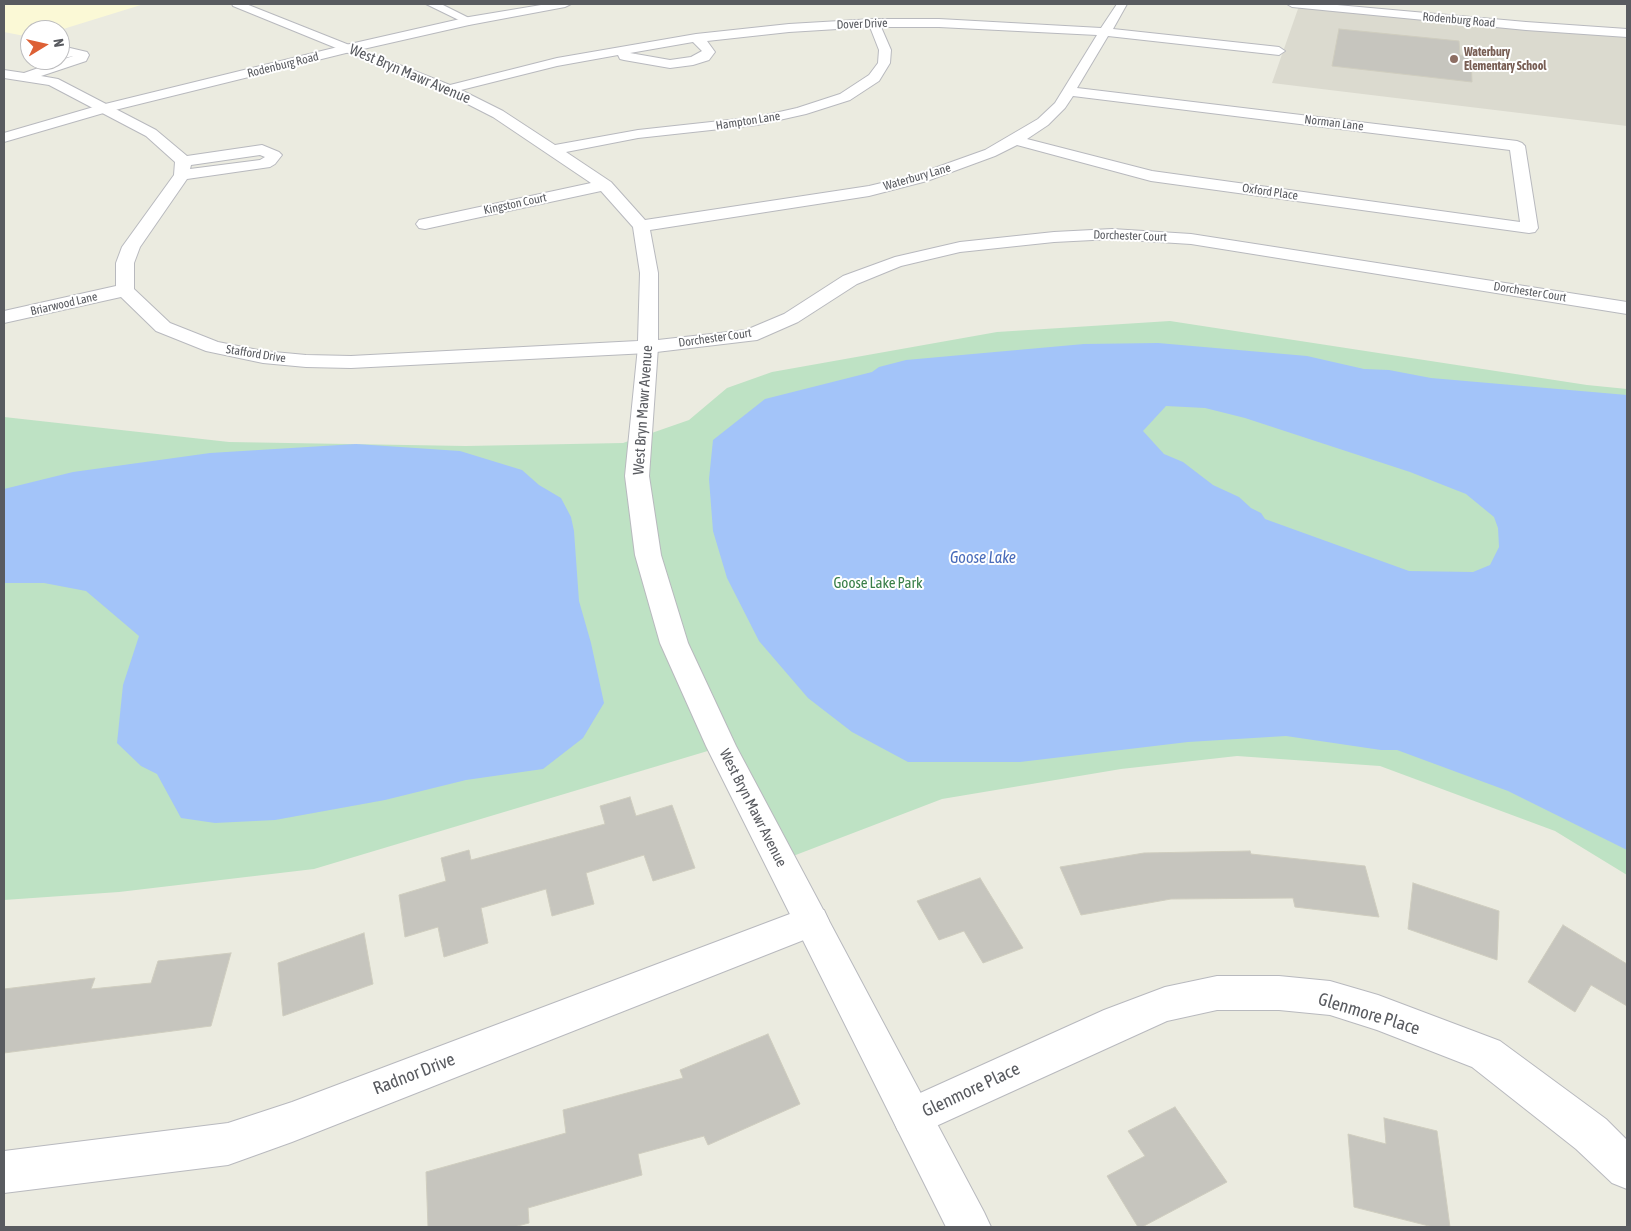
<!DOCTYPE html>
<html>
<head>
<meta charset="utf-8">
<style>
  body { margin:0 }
  #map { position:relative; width:1631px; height:1231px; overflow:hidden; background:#ebebe0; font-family:"Asap Condensed",sans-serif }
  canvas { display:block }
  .frame { position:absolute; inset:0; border:5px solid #595b60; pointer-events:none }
  .north { position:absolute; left:20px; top:20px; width:50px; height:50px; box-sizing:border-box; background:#fff; border:1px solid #bdbdbf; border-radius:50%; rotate:81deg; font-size:14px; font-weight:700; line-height:20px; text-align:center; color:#595b60 }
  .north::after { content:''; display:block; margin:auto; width:18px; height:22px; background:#dd6035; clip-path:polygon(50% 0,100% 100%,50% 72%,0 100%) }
</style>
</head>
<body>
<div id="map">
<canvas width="1631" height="1231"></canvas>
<div class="frame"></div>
<div class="north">N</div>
</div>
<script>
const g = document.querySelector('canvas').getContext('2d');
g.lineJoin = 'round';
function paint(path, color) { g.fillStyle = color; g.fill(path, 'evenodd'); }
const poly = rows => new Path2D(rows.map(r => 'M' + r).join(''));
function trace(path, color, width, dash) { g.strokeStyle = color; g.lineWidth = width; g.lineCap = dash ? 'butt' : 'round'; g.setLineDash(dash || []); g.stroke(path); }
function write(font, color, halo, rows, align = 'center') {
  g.font = font + ' "Asap Condensed",sans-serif'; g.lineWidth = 4; g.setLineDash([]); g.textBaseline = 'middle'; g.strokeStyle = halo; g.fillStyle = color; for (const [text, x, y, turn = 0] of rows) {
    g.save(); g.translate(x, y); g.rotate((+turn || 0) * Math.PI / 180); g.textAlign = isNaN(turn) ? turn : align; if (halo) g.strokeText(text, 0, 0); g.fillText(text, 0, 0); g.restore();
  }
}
paint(poly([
  [4,4,144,4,60,30,30,30,30,37,4,32]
]), '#fbf9d6');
paint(poly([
  [1299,6,1539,29,1627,35,1627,126,1272,83]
]), '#dbdacf');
paint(poly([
  [1170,321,1587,385,1627,389,1627,875,1555,831,1380,766,1237,756,1121,769,942,799,780,861,721,747,314,869,119,892,4,900,4,417,229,442,466,446,623,443,689,420,727,388,772,372,997,332]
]), '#bee2c4');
paint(poly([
  [1158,343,1307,356,1364,369,1389,370,1431,378,1627,395,1627,850,1508,791,1397,750,1381,750,1286,736,1188,742,1020,762,908,762,852,732,808,698,759,641,727,578,713,531,709,479,713,440,765,399,872,372,879,367,906,360,1084,344],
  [1166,406,1205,408,1245,418,1410,472,1466,494,1494,517,1498,528,1499,547,1490,565,1473,572,1409,571,1265,519,1261,513,1251,508,1239,497,1213,485,1183,462,1164,454,1143,431],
  [356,444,460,451,522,470,539,485,561,498,571,517,574,531,579,601,591,643,604,703,583,738,543,769,466,780,385,800,275,820,215,823,181,818,157,774,141,766,117,743,123,685,139,636,86,591,44,583,4,583,4,489,73,472,210,453]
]), '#a3c4f9');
const building = poly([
  [1339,29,1459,41,1460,55,1471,56,1472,82,1332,66,1339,29],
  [630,797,636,816,672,805,695,868,653,881,644,855,586,873,594,904,552,916,546,889,481,908,488,943,444,957,438,927,405,937,399,895,446,881,441,858,469,850,471,860,605,824,600,806,630,797],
  [1250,851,1251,854,1365,866,1379,917,1295,907,1293,898,1171,899,1081,915,1060,867,1144,853,1250,851],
  [980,878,1023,948,983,963,964,931,939,940,917,901,980,878],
  [1413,883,1499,911,1497,960,1408,929,1413,883],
  [1563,925,1627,964,1627,1006,1591,985,1575,1012,1528,982,1563,925],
  [364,933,373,984,283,1016,278,963,364,933],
  [231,953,211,1026,4,1053,4,989,95,978,91,989,151,983,158,961,231,953],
  [768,1034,800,1104,708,1145,704,1136,638,1154,642,1175,528,1208,529,1223,514,1227,428,1227,426,1172,566,1133,563,1110,683,1078,680,1070,768,1034],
  [1175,1107,1227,1182,1142,1227,1138,1227,1107,1176,1145,1156,1128,1131,1175,1107],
  [1384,1118,1437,1131,1450,1227,1433,1227,1354,1207,1348,1134,1386,1144,1384,1118]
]);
paint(building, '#c6c5be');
trace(building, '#cfcdbf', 1);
const minor = poly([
  [232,4,246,4,450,85,557,58,696,34,789,24,874,19,939,19,1101,28,1117,4,1127,4,1113,29,1279,47,1285,51,1279,55,1108,36,1077,88,1517,141,1522,143,1525,146,1538,228,1535,232,1529,233,1151,181,1017,145,995,156,927,181,869,196,650,230,658,273,658,340,746,330,784,314,843,276,895,257,960,242,1054,232,1112,229,1191,234,1627,302,1627,314,1191,244,1112,239,1054,242,960,252,901,266,857,284,798,322,757,340,648,353,351,368,306,367,263,363,206,351,156,331,121,297,4,323,4,311,116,286,116,263,122,247,174,175,175,162,146,136,49,85,4,78,4,70,24,73,73,56,60,59,60,51,70,48,87,52,89,55,86,61,41,76,58,79,156,130,187,156,262,145,279,152,282,155,275,164,270,167,187,179,140,247,134,263,134,289,170,323,218,342,263,351,306,355,351,356,638,341,640,273,633,227,601,191,425,229,419,228,416,224,419,220,591,183,493,117,444,92,233,6,232,4],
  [870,27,879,50,878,63,869,75,840,94,797,108,757,117,638,130,555,145,503,111,461,90,557,66,618,55,620,59,624,60,670,68,693,65,709,60,715,52,707,41,789,32,870,27],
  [881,27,939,27,1097,35,1055,103,1038,119,985,150,915,175,869,186,645,220,611,182,566,152,638,138,757,125,806,114,850,100,879,81,890,63,891,50,881,27],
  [693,42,702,51,691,57,670,60,630,53,693,42],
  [1073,96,1510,150,1520,222,1152,171,1027,139,1048,125,1065,108,1073,96],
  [260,155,265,157,260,160,190,169,191,165,260,155],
  [426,4,441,4,475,21,469,25,465,23,426,4],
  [811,906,824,910,829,921,824,932,292,1142,228,1165,4,1193,4,1151,228,1123,292,1102,811,906],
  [1217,976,1279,976,1330,981,1378,995,1500,1041,1606,1119,1627,1140,1627,1189,1612,1183,1576,1149,1472,1067,1377,1030,1330,1015,1279,1010,1217,1010,1167,1021,912,1137,898,1131,892,1117,898,1103,1104,1010,1165,987,1217,976]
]);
const tertiary = poly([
  [547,4,571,4,565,7,469,25,350,52,107,112,4,142,4,133,97,106,350,44,469,17,547,4],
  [1287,4,1326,4,1526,22,1627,29,1627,37,1526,30,1292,7,1287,4],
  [648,341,655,343,658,347,649,476,661,555,688,643,736,746,984,1212,991,1227,946,1227,706,746,660,643,635,555,625,476,638,347,641,343,648,341]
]);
trace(minor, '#b8b9be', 2);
trace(tertiary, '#b8b9be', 2);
paint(minor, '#fff');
paint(tertiary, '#fff');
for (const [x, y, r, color] of [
  [1454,59,5,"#8d6e63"]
]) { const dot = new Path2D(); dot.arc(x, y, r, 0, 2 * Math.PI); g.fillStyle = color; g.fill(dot); trace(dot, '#fff', 2); }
write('12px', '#595b60', '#fff', [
  ["Rodenburg Road",1459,20,5],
  ["Dover Drive",862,24,-2],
  ["Rodenburg Road",283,65,-14],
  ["Hampton Lane",748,121,-9],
  ["Norman Lane",1334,123,7],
  ["Waterbury Lane",917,177,-16],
  ["Oxford Place",1270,192,8],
  ["Kingston Court",515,204,-12],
  ["Dorchester Court",1130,236,2],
  ["Dorchester Court",1530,292,9],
  ["Briarwood Lane",64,304,-13],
  ["Dorchester Court",715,338,-8],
  ["Stafford Drive",256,354,9]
]);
write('bold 12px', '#785e54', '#fff', [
  ["Waterbury",1464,52],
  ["Elementary School",1464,66]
], 'left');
write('15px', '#595b60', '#fff', [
  ["West Bryn Mawr Avenue",410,74,23],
  ["West Bryn Mawr Avenue",643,410,-86],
  ["West Bryn Mawr Avenue",753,808,63]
]);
write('15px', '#397f49', '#fff', [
  ["Goose Lake Park",878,583]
]);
write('italic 16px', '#486bba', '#fff', [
  ["Goose Lake",983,558]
]);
write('18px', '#595b60', '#fff', [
  ["Glenmore Place",1369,1014,17],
  ["Radnor Drive",414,1074,-21],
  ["Glenmore Place",971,1090,-25]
]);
</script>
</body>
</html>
